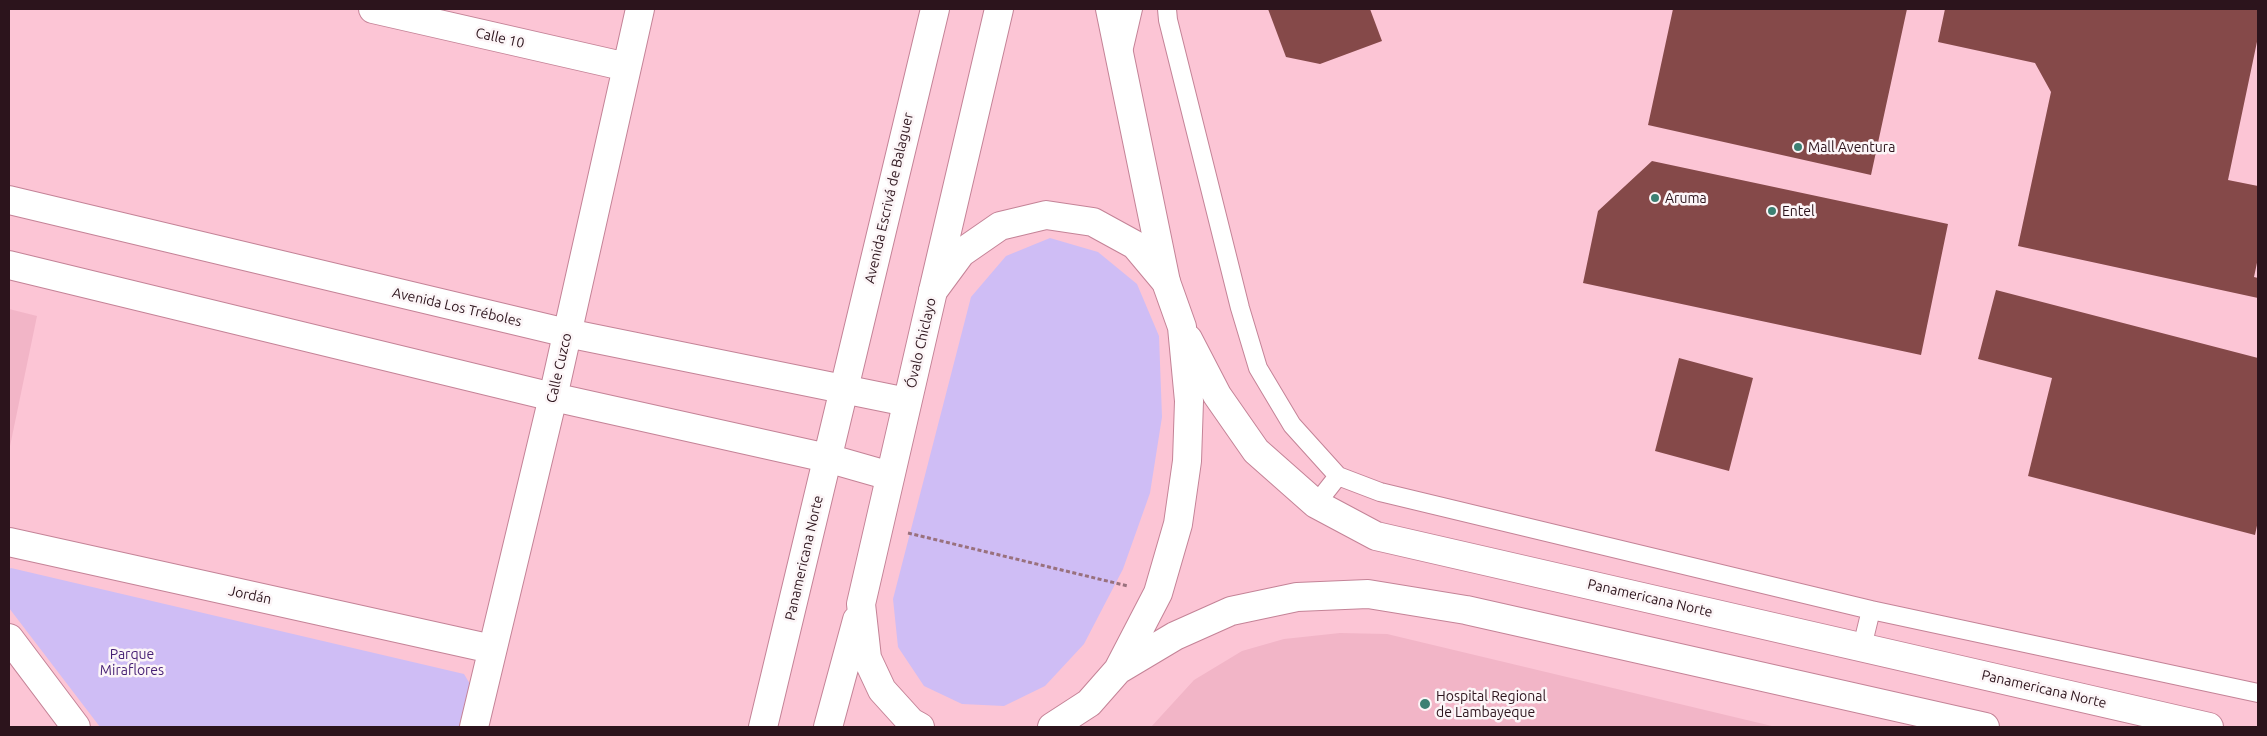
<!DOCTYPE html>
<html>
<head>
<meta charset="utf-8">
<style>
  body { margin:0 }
  #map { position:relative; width:2267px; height:736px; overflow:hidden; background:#fcc5d5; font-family:Ubuntu,sans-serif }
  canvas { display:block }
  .frame { position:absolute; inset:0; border:10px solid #2c141c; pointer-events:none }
</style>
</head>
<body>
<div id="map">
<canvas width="2267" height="736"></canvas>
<div class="frame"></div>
</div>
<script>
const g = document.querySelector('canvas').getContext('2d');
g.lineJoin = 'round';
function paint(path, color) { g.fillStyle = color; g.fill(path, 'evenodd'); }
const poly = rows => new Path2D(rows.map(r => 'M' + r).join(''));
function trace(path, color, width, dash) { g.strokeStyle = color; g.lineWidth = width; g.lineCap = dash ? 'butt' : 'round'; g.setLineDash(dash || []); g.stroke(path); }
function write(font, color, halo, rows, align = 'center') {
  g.font = font + ' Ubuntu,sans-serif'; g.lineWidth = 5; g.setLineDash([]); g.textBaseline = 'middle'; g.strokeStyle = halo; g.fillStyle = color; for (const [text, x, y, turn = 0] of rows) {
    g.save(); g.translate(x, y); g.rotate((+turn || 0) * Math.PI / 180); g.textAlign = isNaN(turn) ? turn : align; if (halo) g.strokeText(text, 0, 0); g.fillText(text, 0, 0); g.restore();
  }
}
paint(poly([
  [9,309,37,316,9,451],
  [1340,633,1387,634,1776,727,1151,727,1194,680,1242,651,1284,639]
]), '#f2b5c7');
paint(poly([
  [1050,238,1098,252,1137,284,1159,336,1162,417,1150,493,1123,569,1084,644,1045,686,1004,706,962,704,924,686,898,647,893,599,971,297,1006,256],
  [11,568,464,674,470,684,459,727,100,727,9,608,9,569]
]), '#cfbdf5');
paint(poly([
  [1268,9,1370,9,1382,41,1320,64,1286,57],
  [1673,9,1907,9,1871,175,1648,125],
  [1945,9,2258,9,2258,37,2228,180,2258,186,2258,258,2254,277,2258,278,2258,298,2018,246,2051,92,2035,63,1938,42],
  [1652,161,1948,224,1921,355,1583,283,1598,211],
  [1996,290,2258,358,2258,521,2255,535,2028,476,2052,378,1978,359],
  [1679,358,1753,378,1729,471,1655,451]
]), '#854949');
const service = poly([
  [1167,9,1168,20,1240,308,1258,368,1292,425,1338,476,1380,492,1871,610,2258,693],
  [1123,52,1133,9],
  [1316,504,1338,476],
  [1862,647,1871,610]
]);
const minor = poly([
  [373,9,627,67],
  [9,542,492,649],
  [9,638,76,727],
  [474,727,553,397,640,9],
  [763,727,935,9]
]);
const secondary = poly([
  [9,200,567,333,907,402],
  [9,265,553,397,827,458,890,476]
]);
const primary = poly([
  [1110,9,1166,282],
  [933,291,999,9]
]);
const trunk = poly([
  [1188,339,1217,395,1256,451,1316,504,1376,536,2209,727],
  [1118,670,1175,636,1231,611,1297,597,1368,594,1466,610,1985,727],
  [828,727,857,620],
  [920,727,911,722,882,690,867,658,861,604,933,291,961,253,1000,226,1046,215,1093,222,1135,245,1166,282,1182,327,1189,401,1187,461,1178,524,1158,593,1118,670,1089,703,1052,727]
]);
trace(service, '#c48397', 20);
trace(minor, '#c48397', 30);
trace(secondary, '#c48397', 30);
trace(primary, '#c48397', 30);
trace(trunk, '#c48397', 30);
trace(poly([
  [908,533,1128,586]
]), '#99717d', 3, [4, 2.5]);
trace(service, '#fff', 18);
trace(minor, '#fff', 28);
trace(secondary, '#fff', 28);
trace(primary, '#fff', 28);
trace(trunk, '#fff', 28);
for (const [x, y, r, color] of [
  [1798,147,5,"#3c8073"],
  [1655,198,5,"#3c8073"],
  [1772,211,5,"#3c8073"],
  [1425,704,6,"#3c8073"]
]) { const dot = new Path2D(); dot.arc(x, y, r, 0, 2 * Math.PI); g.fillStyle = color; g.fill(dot); trace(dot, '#fcf5f7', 2); }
write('14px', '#2c141c', '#fcf5f7', [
  ["Calle 10",500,38,13],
  ["Avenida Escrivá de Balaguer",889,198,-77],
  ["Avenida Los Tréboles",457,307,13],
  ["Óvalo Chiclayo",921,343,-77],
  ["Calle Cuzco",559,368,-77],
  ["Panamericana Norte",804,558,-77],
  ["Jordán",250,595,12],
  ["Panamericana Norte",1650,598,13],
  ["Panamericana Norte",2044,689,13]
]);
write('14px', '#2c141c', '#fcf5f7', [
  ["Mall Aventura",1808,147],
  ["Aruma",1665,198],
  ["Entel",1782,211],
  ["Hospital Regional",1436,696],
  ["de Lambayeque",1436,712]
], 'left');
write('14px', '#451e73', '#fcf5f7', [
  ["Parque",132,654],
  ["Miraflores",132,670]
]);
</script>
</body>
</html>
